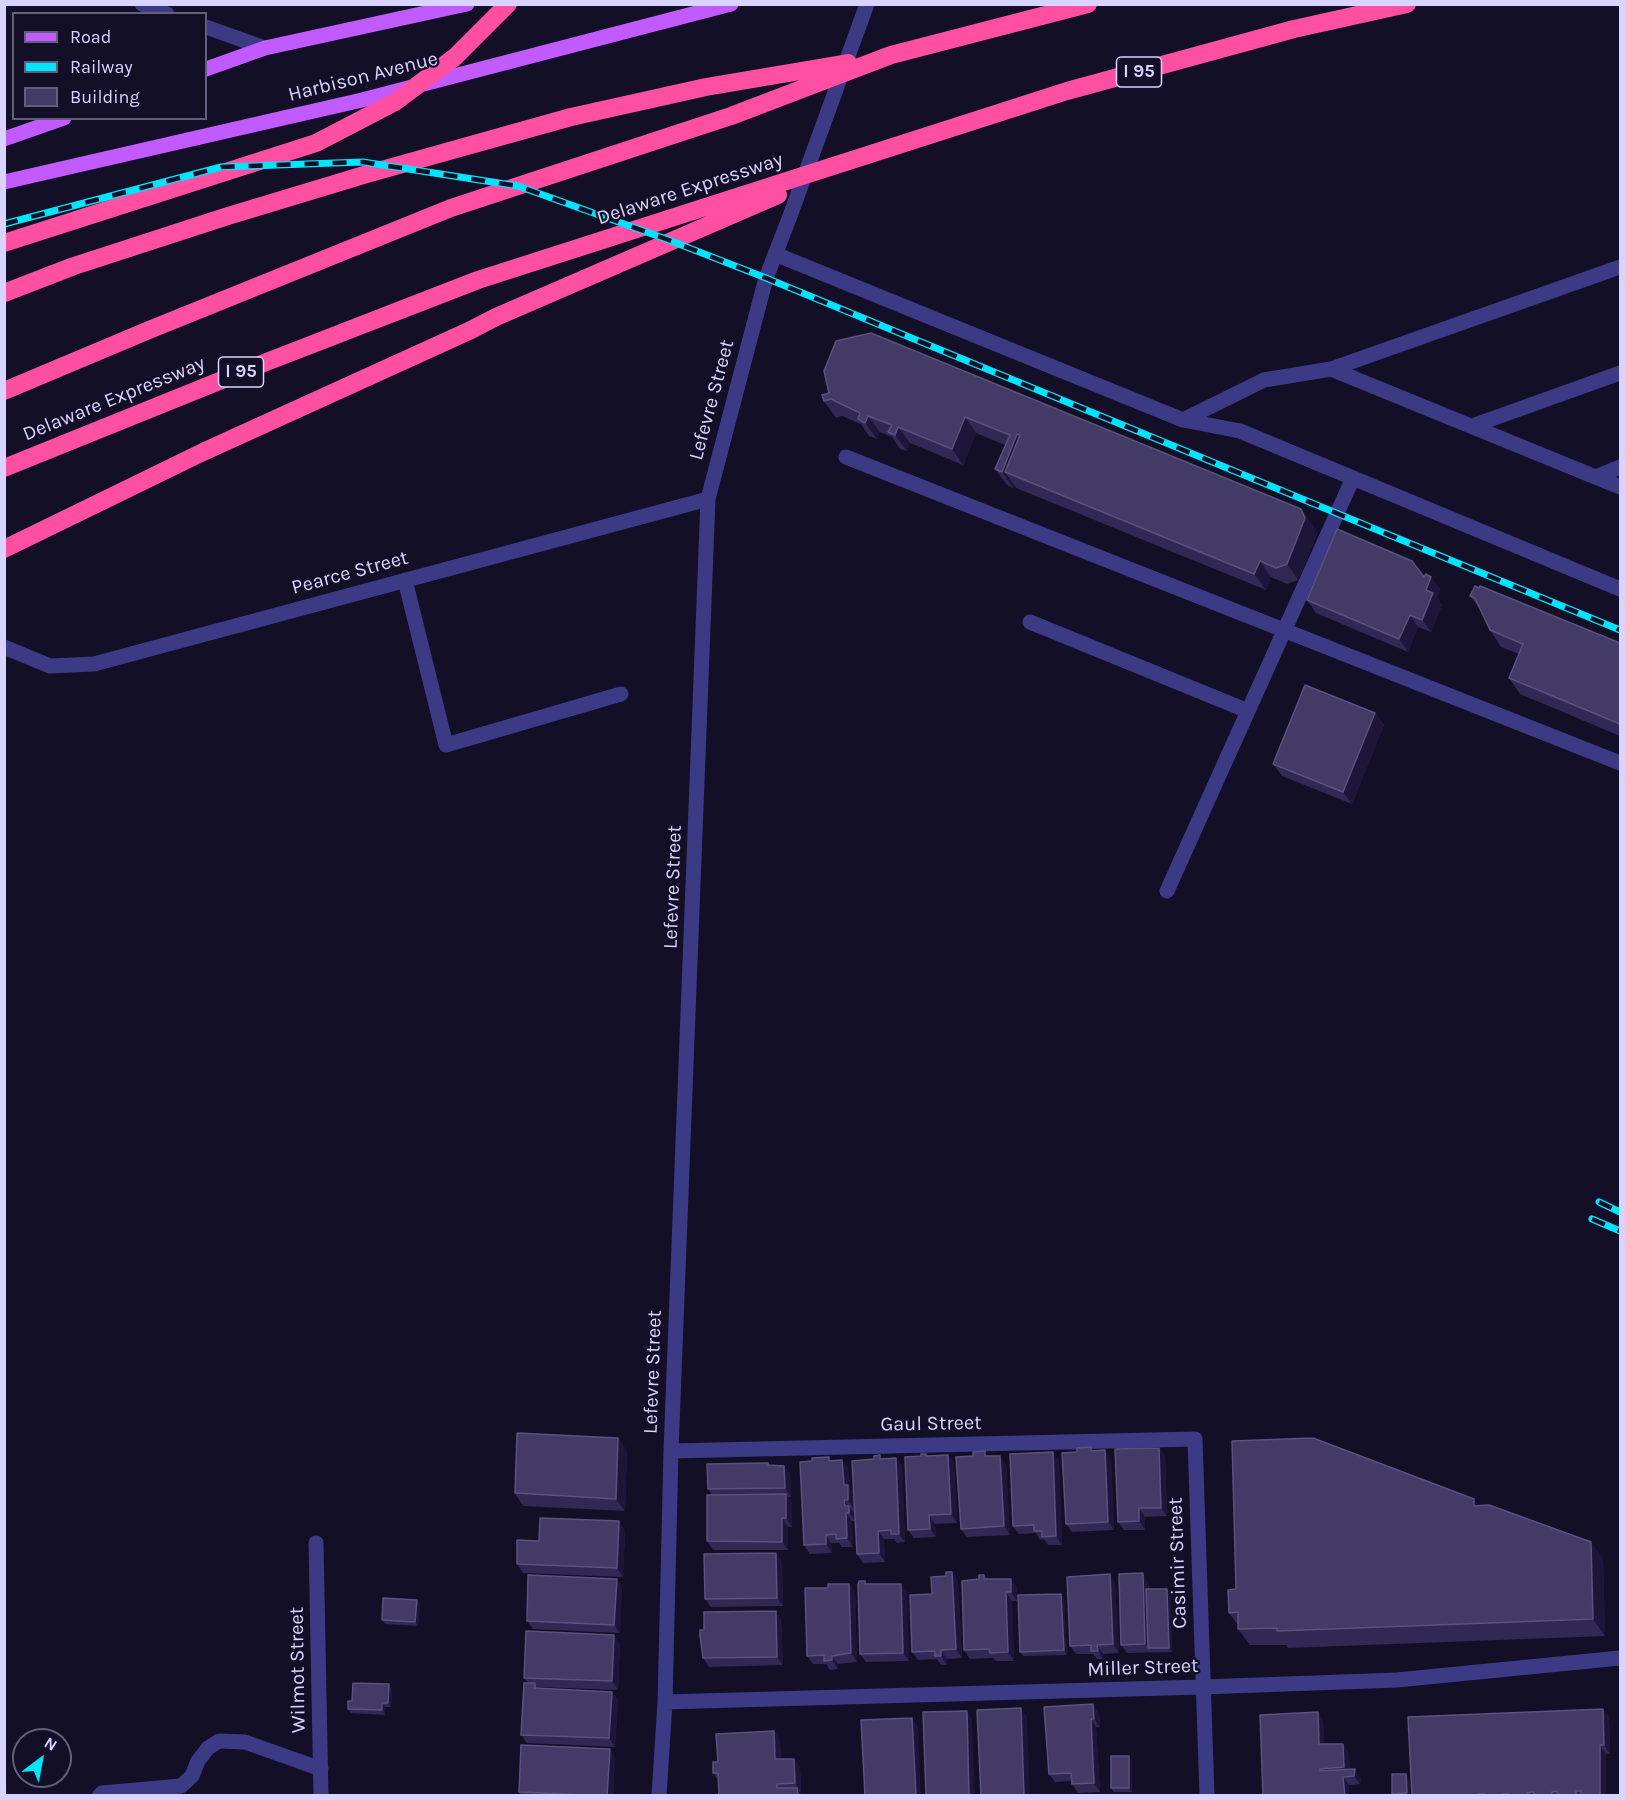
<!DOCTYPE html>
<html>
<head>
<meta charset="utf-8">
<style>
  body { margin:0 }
  #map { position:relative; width:1625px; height:1800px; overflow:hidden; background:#130f26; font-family:Karla,sans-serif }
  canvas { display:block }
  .frame { position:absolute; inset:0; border:6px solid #d9d4ff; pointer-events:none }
  .legend { position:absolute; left:12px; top:12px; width:195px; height:108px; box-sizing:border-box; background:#130f26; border:2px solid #625e7d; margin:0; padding:8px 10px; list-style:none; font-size:18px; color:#d9d4ff }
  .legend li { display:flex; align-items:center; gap:12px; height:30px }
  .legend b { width:30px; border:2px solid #625e7d }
  .north { position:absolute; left:12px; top:1728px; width:60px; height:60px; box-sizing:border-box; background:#130f26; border:2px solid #625e7d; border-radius:50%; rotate:32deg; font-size:16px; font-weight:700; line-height:24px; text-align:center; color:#d9d4ff }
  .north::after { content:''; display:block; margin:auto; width:21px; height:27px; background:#00e5ff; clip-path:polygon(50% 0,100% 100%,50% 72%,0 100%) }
</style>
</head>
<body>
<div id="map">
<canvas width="1625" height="1800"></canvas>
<div class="frame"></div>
<ul class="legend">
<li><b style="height:8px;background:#c25bff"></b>Road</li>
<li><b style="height:8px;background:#00e5ff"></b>Railway</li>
<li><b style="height:16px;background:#433a66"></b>Building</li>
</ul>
<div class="north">N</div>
</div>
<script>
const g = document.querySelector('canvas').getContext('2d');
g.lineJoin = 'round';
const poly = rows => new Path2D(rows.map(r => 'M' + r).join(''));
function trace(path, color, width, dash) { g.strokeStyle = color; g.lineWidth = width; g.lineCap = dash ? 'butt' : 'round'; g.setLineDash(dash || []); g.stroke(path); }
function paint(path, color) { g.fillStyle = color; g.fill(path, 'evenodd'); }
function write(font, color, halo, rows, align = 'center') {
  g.font = font + ' Karla,sans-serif'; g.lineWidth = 4.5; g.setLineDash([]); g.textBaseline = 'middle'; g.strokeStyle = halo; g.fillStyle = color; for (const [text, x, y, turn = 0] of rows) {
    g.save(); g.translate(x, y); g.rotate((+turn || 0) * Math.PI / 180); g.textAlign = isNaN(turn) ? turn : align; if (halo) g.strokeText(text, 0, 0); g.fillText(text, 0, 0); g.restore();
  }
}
trace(poly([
  [142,4,167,14],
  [206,27,265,48],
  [775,254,1183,420,1240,431,1620,589],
  [1620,267,1331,369,1620,487],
  [1183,420,1264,380,1331,369],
  [1472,426,1620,373],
  [846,457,1620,763],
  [1596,477,1620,467],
  [405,580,446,745,621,694],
  [1030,622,1248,711],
  [4,647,50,666,94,664,708,499],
  [1167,891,1353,478],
  [671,1451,1195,1439,1207,1796],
  [316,1543,321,1796],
  [665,1702,1202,1687,1397,1680,1620,1658],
  [99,1796,102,1793,181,1786,192,1776,198,1761,208,1748,219,1741,245,1742,321,1769],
  [659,1796,665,1702,671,1451,708,499,766,278,790,216,867,4]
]), '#3d3a85', 15);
trace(poly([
  [206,69,265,48,467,4],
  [4,139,64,118],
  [4,182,362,100,731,4]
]), '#c25bff', 15);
trace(poly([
  [4,243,316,143,395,102,455,57,508,4],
  [4,293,74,266,228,216,367,174,571,117,706,87,848,63],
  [4,391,149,330,451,208,731,116,891,55,1088,4],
  [4,468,269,361,478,280,1067,91,1294,29,1407,4],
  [4,549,203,452,471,330,496,317,778,195]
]), '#ff4fa3', 18);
const rail = poly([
  [4,224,221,167,363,162,518,186,666,239,766,278,1620,630],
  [1599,1202,1620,1212],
  [1592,1219,1620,1231]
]);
trace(rail, '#00e5ff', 7);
trace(rail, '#130f26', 4.5, [14]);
paint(poly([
  [824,371,1301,509,1313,526,1317,534,1298,580,1287,584,1271,577,1266,590,1016,488,1014,485,1013,488,1007,485,995,469,1005,445,976,433,963,465,910,443,907,451,900,449,892,437,880,432,877,439,869,436,861,424,842,416,836,418,824,401,829,393],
  [1424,577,1440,589,1437,598,1442,605,1431,632,1418,627,1408,652,1316,613,1307,600],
  [1470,596,1620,643,1620,736,1520,694,1509,678,1519,654,1501,647,1490,630,1482,612],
  [1375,713,1384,725,1352,804,1282,776,1273,764],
  [618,1438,627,1451,625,1511,523,1506,515,1493],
  [1159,1448,1165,1456,1167,1516,1145,1517,1145,1530,1124,1530,1118,1522],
  [1105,1450,1111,1459,1114,1530,1072,1532,1066,1524,1094,1451],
  [926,1454,928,1456,948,1455,954,1463,957,1523,935,1524,936,1537,914,1538,908,1530,921,1456],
  [989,1456,1006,1465,1010,1535,967,1537,961,1529],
  [896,1458,902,1467,905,1542,897,1543,894,1539,884,1539,885,1562,863,1563,857,1554,855,1521,852,1521,853,1547,842,1547,839,1543,831,1543,832,1553,810,1554,804,1545,831,1460,848,1468,849,1487,854,1493,883,1459],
  [1059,1461,1062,1545,1048,1545,1044,1539,1040,1540,1036,1533,1019,1534,1013,1526],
  [768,1463,770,1465,784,1466,790,1474,791,1497,788,1497,792,1503,792,1527,788,1527,788,1550,713,1550,707,1541,712,1495,708,1489],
  [1478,1506,1603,1558,1605,1636,1288,1648,1286,1645,1250,1645,1238,1629,1238,1625,1229,1613,1236,1589],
  [625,1530,623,1577,523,1573,517,1564,539,1541],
  [782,1561,783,1606,711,1607,705,1599],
  [984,1575,987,1579,1017,1587,1017,1601,1012,1601,1014,1661,996,1661,993,1658,970,1659,964,1650,979,1579],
  [865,1581,867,1584,907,1592,909,1661,866,1662,860,1654],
  [958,1581,962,1658,947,1659,947,1665,941,1665,937,1659,918,1660,912,1652,932,1594],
  [1148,1582,1149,1589,1170,1593,1172,1652,1127,1653,1121,1645],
  [1115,1583,1119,1653,1103,1654,1103,1659,1097,1659,1093,1654,1076,1654,1070,1646],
  [849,1584,855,1592,857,1662,838,1664,838,1669,830,1670,826,1664,813,1664,807,1656,828,1588],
  [622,1587,620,1633,533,1629,527,1621],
  [1064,1598,1067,1655,1023,1656,1020,1652],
  [417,1600,420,1604,418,1626,385,1624,382,1620],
  [781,1619,783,1665,709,1667,703,1658],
  [620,1643,618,1690,538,1687,539,1688,612,1692,618,1700,615,1747,527,1743,521,1735,528,1683,524,1678],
  [392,1689,391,1707,385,1707,385,1715,351,1713,348,1709,352,1701],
  [1044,1707,1099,1713,1100,1727,1096,1727,1100,1792,1078,1793,1072,1784,1071,1781,1055,1782,1049,1774],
  [1609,1718,1610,1754,1606,1754,1606,1796,1412,1796],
  [1323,1720,1324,1744,1343,1744,1349,1753,1350,1770,1361,1778,1360,1784,1263,1796],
  [774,1731,780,1740,781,1759,794,1759,800,1767,801,1792,718,1780,713,1773,718,1762],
  [615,1758,613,1796,521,1796,519,1792],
  [1132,1760,1132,1792,1114,1792,1111,1788],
  [1406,1774,1409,1778,1410,1796,1393,1796,1392,1794]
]), '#312854');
paint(poly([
  [868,416,880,432,877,439,865,423],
  [965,417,976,433,963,465,952,449],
  [898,427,910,443,907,451,895,435],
  [1017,434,1028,451,1005,472,1014,485,1013,488,1002,472],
  [1301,509,1313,526,1317,534,1298,580,1287,564],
  [1260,561,1271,577,1266,590,1254,574],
  [1431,577,1440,589,1437,598,1442,605,1431,632,1422,620,1426,590],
  [1410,615,1418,627,1408,652,1399,639],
  [1375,713,1384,725,1352,804,1343,792],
  [618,1438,627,1451,625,1511,616,1499],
  [1159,1448,1165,1456,1167,1516,1161,1508],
  [1105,1450,1111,1459,1114,1530,1108,1522],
  [1053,1452,1059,1461,1062,1545,1056,1536],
  [948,1455,954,1463,957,1523,951,1514],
  [1000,1456,1006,1465,1010,1535,1004,1526],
  [896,1458,902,1467,905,1542,899,1534],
  [842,1460,848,1468,849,1487,854,1493,854,1509,848,1500,844,1485],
  [784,1466,790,1474,791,1497,785,1488],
  [786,1494,792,1503,792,1527,786,1518],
  [1474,1499,1485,1515,1474,1506],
  [844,1500,855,1514,855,1521,845,1506],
  [1139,1508,1145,1517,1145,1530,1139,1521],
  [846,1513,852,1521,853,1547,847,1538],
  [929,1515,935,1524,936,1537,930,1529],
  [782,1518,788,1527,788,1550,782,1542],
  [619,1521,625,1530,623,1577,617,1568],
  [878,1531,884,1539,885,1562,879,1553],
  [826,1535,831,1543,832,1553,826,1544],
  [1591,1542,1603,1558,1605,1636,1593,1619],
  [776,1553,782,1561,783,1606,777,1598],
  [952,1572,958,1581,962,1658,956,1649],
  [1143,1573,1148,1582,1151,1648,1148,1648,1145,1644],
  [1110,1574,1115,1583,1119,1653,1113,1644],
  [617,1579,622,1587,620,1633,614,1625],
  [1011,1579,1017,1587,1017,1601,1011,1592],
  [849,1584,855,1592,857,1662,851,1653],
  [901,1584,907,1592,909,1661,903,1653],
  [1167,1589,1170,1593,1172,1652,1169,1648],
  [1006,1592,1012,1601,1014,1661,1008,1652],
  [1061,1594,1064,1598,1067,1655,1064,1650],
  [417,1600,420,1604,418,1626,415,1622],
  [776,1611,781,1619,783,1665,777,1657],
  [614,1635,620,1643,618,1690,612,1681],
  [1097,1645,1103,1654,1103,1659,1098,1651],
  [941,1650,947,1659,947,1665,941,1656],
  [832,1656,838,1664,838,1669,832,1660],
  [389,1684,392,1689,391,1707,388,1703],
  [612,1692,618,1700,615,1747,609,1738],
  [382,1703,385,1707,385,1715,382,1710],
  [1093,1704,1099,1713,1100,1727,1094,1719],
  [1021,1708,1027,1717,1030,1796,1024,1796],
  [1603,1709,1609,1718,1610,1754,1604,1745],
  [967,1711,972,1719,975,1796,969,1796],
  [1318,1712,1323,1720,1325,1753,1319,1744],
  [912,1718,918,1727,921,1796,916,1796],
  [1091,1719,1096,1727,1100,1792,1094,1783],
  [4,1724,7,1796,4,1796],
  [774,1731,780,1740,781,1768,775,1759],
  [1343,1744,1349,1753,1350,1775,1344,1767],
  [1600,1745,1606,1754,1606,1796,1600,1796],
  [610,1749,615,1758,613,1796,607,1796],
  [1129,1756,1132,1760,1132,1792,1129,1788],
  [794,1759,800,1767,801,1792,795,1783],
  [1355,1769,1361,1778,1360,1784,1354,1776],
  [1406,1774,1409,1778,1410,1796,1408,1796,1407,1793],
  [1343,1777,1349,1785,1350,1796,1345,1796],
  [797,1788,803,1796,798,1796]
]), '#1d163a');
const building = poly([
  [871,333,1301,509,1305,518,1287,564,1276,568,1260,561,1254,574,1005,472,1020,435,1017,434,1002,472,995,469,1010,435,965,417,952,449,898,427,895,435,888,432,892,425,868,416,865,423,858,419,860,413,831,399,824,401,822,395,829,393,824,371,836,341,871,333],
  [1337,529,1412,561,1424,577,1426,574,1431,577,1426,590,1433,593,1422,620,1410,615,1399,639,1307,600,1337,529],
  [1475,586,1479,588,1480,586,1620,643,1620,724,1509,678,1523,644,1490,630,1475,598,1470,596,1475,586],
  [1305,685,1375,713,1343,792,1273,764,1305,685],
  [517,1433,618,1438,616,1499,515,1493,517,1433],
  [1313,1438,1474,1499,1474,1506,1489,1505,1591,1542,1593,1619,1277,1631,1277,1628,1238,1629,1238,1612,1229,1613,1228,1590,1236,1589,1232,1441,1313,1438],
  [1091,1447,1091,1451,1105,1450,1108,1522,1066,1524,1062,1453,1077,1452,1077,1448,1091,1447],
  [1159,1448,1161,1508,1139,1508,1139,1521,1118,1522,1115,1449,1159,1448],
  [985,1451,985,1456,1000,1456,1004,1526,961,1529,956,1457,973,1456,973,1452,985,1451],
  [1053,1452,1056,1536,1042,1537,1042,1531,1034,1531,1034,1525,1013,1526,1010,1454,1053,1452],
  [921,1454,926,1454,926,1456,948,1455,951,1514,929,1515,930,1529,908,1530,905,1457,921,1456,921,1454],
  [880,1455,880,1459,896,1458,899,1534,891,1534,891,1530,878,1531,879,1553,857,1554,852,1461,874,1459,874,1456,880,1455],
  [829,1457,829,1461,842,1460,844,1485,848,1485,848,1500,844,1500,845,1506,849,1506,849,1513,846,1513,847,1538,836,1539,836,1534,826,1535,826,1544,804,1545,800,1462,812,1461,812,1458,829,1457],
  [768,1463,768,1465,784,1466,785,1488,708,1489,707,1464,768,1463],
  [786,1494,786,1518,782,1518,782,1542,707,1541,707,1495,786,1494],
  [540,1518,619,1521,617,1568,517,1564,517,1540,539,1541,540,1518],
  [776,1553,777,1598,705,1599,704,1554,776,1553],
  [946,1572,952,1572,956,1649,941,1650,941,1656,935,1656,935,1651,912,1652,910,1595,932,1594,931,1577,946,1576,946,1572],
  [1143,1573,1145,1644,1121,1645,1119,1574,1143,1573],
  [1110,1574,1113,1644,1097,1645,1098,1651,1091,1651,1091,1645,1070,1646,1067,1577,1110,1574],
  [528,1575,617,1579,614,1625,527,1621,528,1575],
  [979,1575,984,1575,984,1579,1011,1579,1011,1592,1006,1592,1008,1652,990,1653,989,1649,964,1650,962,1581,979,1579,979,1575],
  [859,1581,865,1581,865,1584,901,1584,903,1653,860,1654,858,1585,859,1581],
  [828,1584,849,1584,851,1653,832,1656,832,1660,824,1661,824,1655,807,1656,805,1588,828,1588,828,1584],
  [1146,1589,1167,1589,1169,1648,1148,1648,1146,1589],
  [1061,1594,1064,1650,1020,1652,1018,1595,1061,1594],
  [383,1598,417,1600,415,1622,382,1620,383,1598],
  [776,1611,777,1657,703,1658,700,1636,700,1630,704,1630,704,1612,776,1611],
  [526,1631,614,1635,612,1681,524,1678,526,1631],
  [353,1683,389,1684,388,1703,382,1703,382,1710,348,1709,348,1701,352,1701,353,1683],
  [524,1683,535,1683,535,1688,612,1692,609,1738,521,1735,524,1683],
  [1093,1704,1094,1719,1091,1719,1094,1783,1072,1784,1071,1773,1049,1774,1044,1707,1093,1704],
  [1021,1708,1024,1796,981,1796,977,1710,1021,1708],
  [1603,1709,1604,1745,1600,1745,1600,1796,1581,1796,1581,1791,1576,1791,1576,1796,1557,1796,1557,1791,1552,1792,1552,1796,1534,1796,1534,1792,1532,1792,1527,1793,1528,1796,1509,1796,1509,1794,1503,1794,1503,1796,1485,1796,1485,1794,1478,1794,1478,1796,1412,1796,1408,1717,1603,1709],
  [967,1711,969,1796,926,1796,923,1712,967,1711],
  [1318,1712,1319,1744,1343,1744,1344,1767,1320,1769,1320,1771,1355,1769,1354,1776,1343,1777,1345,1796,1263,1796,1260,1715,1318,1712],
  [912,1718,916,1796,865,1796,861,1720,912,1718],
  [774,1731,775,1759,794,1759,795,1783,777,1784,777,1788,797,1788,798,1796,719,1796,718,1773,713,1773,713,1762,718,1762,716,1734,774,1731],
  [521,1745,610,1749,607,1796,519,1792,521,1745],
  [1111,1756,1129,1756,1129,1788,1111,1788,1111,1756],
  [1392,1774,1406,1774,1407,1793,1392,1794,1392,1774]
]);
paint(building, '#433a66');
trace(building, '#5a527e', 1.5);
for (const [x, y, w] of [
  [1139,72,45],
  [241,372,45]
]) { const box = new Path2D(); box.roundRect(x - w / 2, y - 15, w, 30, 4.5); g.fillStyle = '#130f26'; g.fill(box); trace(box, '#d9d4ff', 1.5); }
write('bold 18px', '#d9d4ff', null, [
  ["I 95",1139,72],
  ["I 95",241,372]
]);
write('20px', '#d9d4ff', '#130f26', [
  ["Harbison Avenue",363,77,-14],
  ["Delaware Expressway",690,189,-18],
  ["Delaware Expressway",114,399,-22],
  ["Lefevre Street",712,400,-75],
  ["Pearce Street",350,573,-15],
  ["Lefevre Street",673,887,-88],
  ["Lefevre Street",653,1372,-88],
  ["Gaul Street",931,1424,-1],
  ["Casimir Street",1178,1563,-92],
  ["Miller Street",1143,1668,-2],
  ["Wilmot Street",298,1670,-91]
]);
</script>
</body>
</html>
